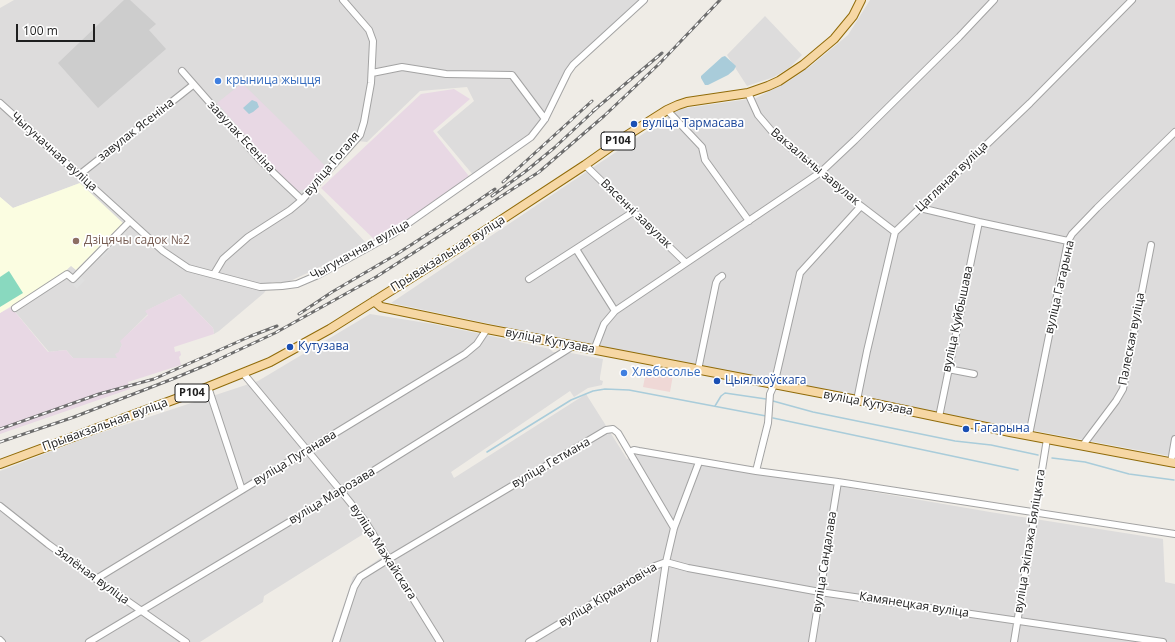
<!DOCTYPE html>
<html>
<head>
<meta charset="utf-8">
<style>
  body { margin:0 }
  #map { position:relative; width:1175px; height:642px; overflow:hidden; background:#efece6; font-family:"Open Sans",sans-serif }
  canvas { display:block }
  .scale { position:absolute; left:16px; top:24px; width:79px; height:18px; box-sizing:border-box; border:2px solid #1f1f1f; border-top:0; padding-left:5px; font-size:12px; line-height:14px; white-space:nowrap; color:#1f1f1f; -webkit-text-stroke:3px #fff; paint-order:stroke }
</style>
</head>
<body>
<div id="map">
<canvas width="1175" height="642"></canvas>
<div class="scale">100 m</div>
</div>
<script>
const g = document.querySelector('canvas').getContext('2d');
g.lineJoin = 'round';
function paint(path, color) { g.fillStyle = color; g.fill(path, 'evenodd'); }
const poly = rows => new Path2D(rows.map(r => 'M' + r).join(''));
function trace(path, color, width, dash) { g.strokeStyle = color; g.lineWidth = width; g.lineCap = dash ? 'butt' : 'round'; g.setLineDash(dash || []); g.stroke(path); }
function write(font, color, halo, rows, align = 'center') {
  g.font = font + ' "Open Sans",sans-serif'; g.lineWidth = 3.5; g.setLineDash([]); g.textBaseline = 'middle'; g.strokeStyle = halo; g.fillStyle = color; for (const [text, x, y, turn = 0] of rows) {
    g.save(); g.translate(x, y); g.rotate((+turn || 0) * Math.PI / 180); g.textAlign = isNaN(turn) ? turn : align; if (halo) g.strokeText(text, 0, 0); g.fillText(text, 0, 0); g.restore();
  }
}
paint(poly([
  [14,0,646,0,567,71,532,138,474,176,437,132,474,101,467,87,420,91,367,142,357,141,312,185,368,245,288,282,272,282,264,293,219,331,214,334,213,328,180,294,146,311,148,314,121,341,122,345,117,358,73,358,66,350,49,352,11,307,61,275,71,265,76,270,80,183,13,208,0,197,0,8],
  [870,0,1175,0,1175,457,694,367,391,303,680,109,756,98,789,81,812,65,848,35],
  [765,16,802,55,789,68,774,77,747,86,727,55],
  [370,314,433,324,510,340,550,349,553,352,571,353,603,359,600,377,600,380,603,381,602,385,588,388,574,397,570,391,451,472,454,478,586,394,627,459,637,454,699,462,990,512,1163,539,1165,582,1175,584,1175,642,331,642,353,577,382,557,365,533,264,596,263,602,200,642,0,642,0,471,91,436,258,381]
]), '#dddcdc');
paint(poly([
  [649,371,673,375,670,392,643,387,646,372,648,372]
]), '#efd8d6');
paint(poly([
  [241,84,245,86,289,129,327,168,308,188,296,192,217,103],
  [454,89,470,99,433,131,472,180,377,242,321,188,421,94],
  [180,294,213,328,214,334,174,347,175,352,180,351,181,355,179,357,181,365,128,382,130,389,0,434,0,313,11,307,48,352,66,350,73,358,117,358,115,354,119,352,120,348,122,345,120,341,148,315,145,311]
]), '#e8d8e4');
paint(poly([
  [80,183,123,223,76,270,71,266,61,275,0,313,0,197,13,208]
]), '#fbfde1');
paint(poly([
  [124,0,130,0,156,24,149,30,166,49,98,108,58,63]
]), '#cdcdcd');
paint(poly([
  [9,271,23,293,0,307,0,277]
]), '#89d9bf');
paint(poly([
  [124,230,127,233,102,258,99,254],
  [80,276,85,280,77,289,72,284]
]), '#dfdfdf');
paint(poly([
  [725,56,736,66,734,70,728,75,708,85,705,85,701,78,701,76,722,57],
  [252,100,257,102,259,107,253,112,249,114,243,108]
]), '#a9ccda');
trace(poly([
  [773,401,813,412,955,441,991,445,1038,455],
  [715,406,721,396,725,393,766,399],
  [773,418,1018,470],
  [487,452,571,400,593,391,605,389,629,390,766,416],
  [1052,458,1085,462,1129,474,1174,480]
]), '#a9ccda', 1.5);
const minor = poly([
  [182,71,261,161,302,200],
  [372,73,402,67,446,74,512,75,545,119],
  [748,93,758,115,775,135,861,206,895,232],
  [0,103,163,251,188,268,260,287,282,286,297,284,318,275,393,234,531,137,545,119,568,72,573,65,644,0],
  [667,110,702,147,705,160,749,221],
  [585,165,686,263],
  [79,175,193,85],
  [920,208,979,222,1068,241],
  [576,249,615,311],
  [214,274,223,259,248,237,290,210,302,200,360,135,364,122,371,83,373,41,369,30,343,0],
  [529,279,633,212],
  [15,308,67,274,73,279,130,221],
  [594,350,604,324,615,311,821,172,855,140,959,37,994,0],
  [948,369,974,374],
  [698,370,716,283,718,279,722,276],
  [243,373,341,491,365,521,440,642],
  [208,387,242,490],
  [857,400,867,351,895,232,1030,103,1132,0],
  [939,417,979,222],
  [1029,435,1068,241,1072,234,1097,208,1175,132],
  [1083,445,1116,401,1123,389,1151,245],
  [629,452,634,450,639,451,756,471,838,482,1175,534],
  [1171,462,1175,439],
  [756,471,768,423,770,394,774,385,800,273,861,206],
  [0,506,48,544,96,579,186,642],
  [96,579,465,354,477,344,487,329],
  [0,640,2,642],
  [89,642,341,491,573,346],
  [336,642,354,587,360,577,389,559,606,430,613,429,618,433,674,528],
  [529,642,655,566,666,562,688,568,820,592,1163,642],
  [654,642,666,562,674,528,699,462],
  [812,642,838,482],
  [1014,642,1047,439]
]);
const major = poly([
  [374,301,381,307,487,329,857,400,1010,432,1175,463],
  [0,464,208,387,270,362,330,329,457,249,585,165,626,136,667,110,678,105,687,102,748,93,768,86,779,81,803,65,834,39,853,16,861,0]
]);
trace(minor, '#a3a3a3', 8);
trace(major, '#906b09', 10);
trace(minor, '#fff', 6);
trace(major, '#f6d7a4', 8);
const rail = poly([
  [593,111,662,53],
  [503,182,592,101],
  [492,196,526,171,554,148,598,107],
  [299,314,332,292,397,254,466,209,495,189],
  [0,429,99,394,154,379,251,336,277,326],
  [0,442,74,417,175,378,211,363,275,333,376,277,539,172,604,116,659,64,720,0]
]);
trace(rail, '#6d6d6d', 3);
trace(rail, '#fff', 1.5, [4.5]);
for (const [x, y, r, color] of [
  [218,81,4,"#3f7fe0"],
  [634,124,4,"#1a4fb4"],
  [76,241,4,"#8d6e63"],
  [290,347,4,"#1a4fb4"],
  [624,373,4,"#3f7fe0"],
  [717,381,4,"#1a4fb4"],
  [966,429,4,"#1a4fb4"]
]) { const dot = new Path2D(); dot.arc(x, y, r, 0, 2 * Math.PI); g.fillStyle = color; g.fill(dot); trace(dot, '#fff', 1.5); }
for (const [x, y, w] of [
  [618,141,34],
  [192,393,34]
]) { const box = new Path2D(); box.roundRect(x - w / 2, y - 9, w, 18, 3); g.fillStyle = '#fff'; g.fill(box); trace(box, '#1f1f1f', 1); }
write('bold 11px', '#1f1f1f', null, [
  ["Р104",618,141],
  ["Р104",192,393]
]);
write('12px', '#366cbe', '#fff', [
  ["крыница жыцця",226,81],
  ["Хлебосолье",632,373]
], 'left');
write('12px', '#164399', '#fff', [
  ["вуліца Тармасава",642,124],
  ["Кутузава",298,347],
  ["Цыялкоўскага",725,381],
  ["Гагарына",974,429]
], 'left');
write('12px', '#1f1f1f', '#fff', [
  ["завулак Ясеніна",136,130,-38],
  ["завулак Есеніна",241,137,47],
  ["Чыгуначная вуліца",54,152,42],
  ["вуліца Гогаля",332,164,-50],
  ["Вакзальны завулак",815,167,40],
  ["Цагляная вуліца",952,177,-44],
  ["Вясенні завулак",636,214,44],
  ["Чыгуначная вуліца",360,250,-29],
  ["Прывакзальная вуліца",448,254,-32],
  ["вуліца Гагарына",1060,287,-77],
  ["вуліца Куйбышава",958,319,-78],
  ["Палеская вуліца",1132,339,-79],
  ["вуліца Кутузава",550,341,11],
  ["вуліца Кутузава",868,403,11],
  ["Прывакзальная вуліца",105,425,-20],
  ["вуліца Пуганава",295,458,-31],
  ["вуліца Гетмана",551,463,-30],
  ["вуліца Марозава",332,496,-31],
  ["вуліца Экіпажа Бяліцкага",1030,541,-81],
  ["вуліца Мажайскага",383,552,57],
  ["вуліца Сандалава",825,562,-81],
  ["Зялёная вуліца",92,576,36],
  ["вуліца Кірмановіча",608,595,-31],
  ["Камянецкая вуліца",914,605,9]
]);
write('12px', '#785e54', '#fff', [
  ["Дзіцячы садок №2",84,241]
], 'left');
</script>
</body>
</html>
